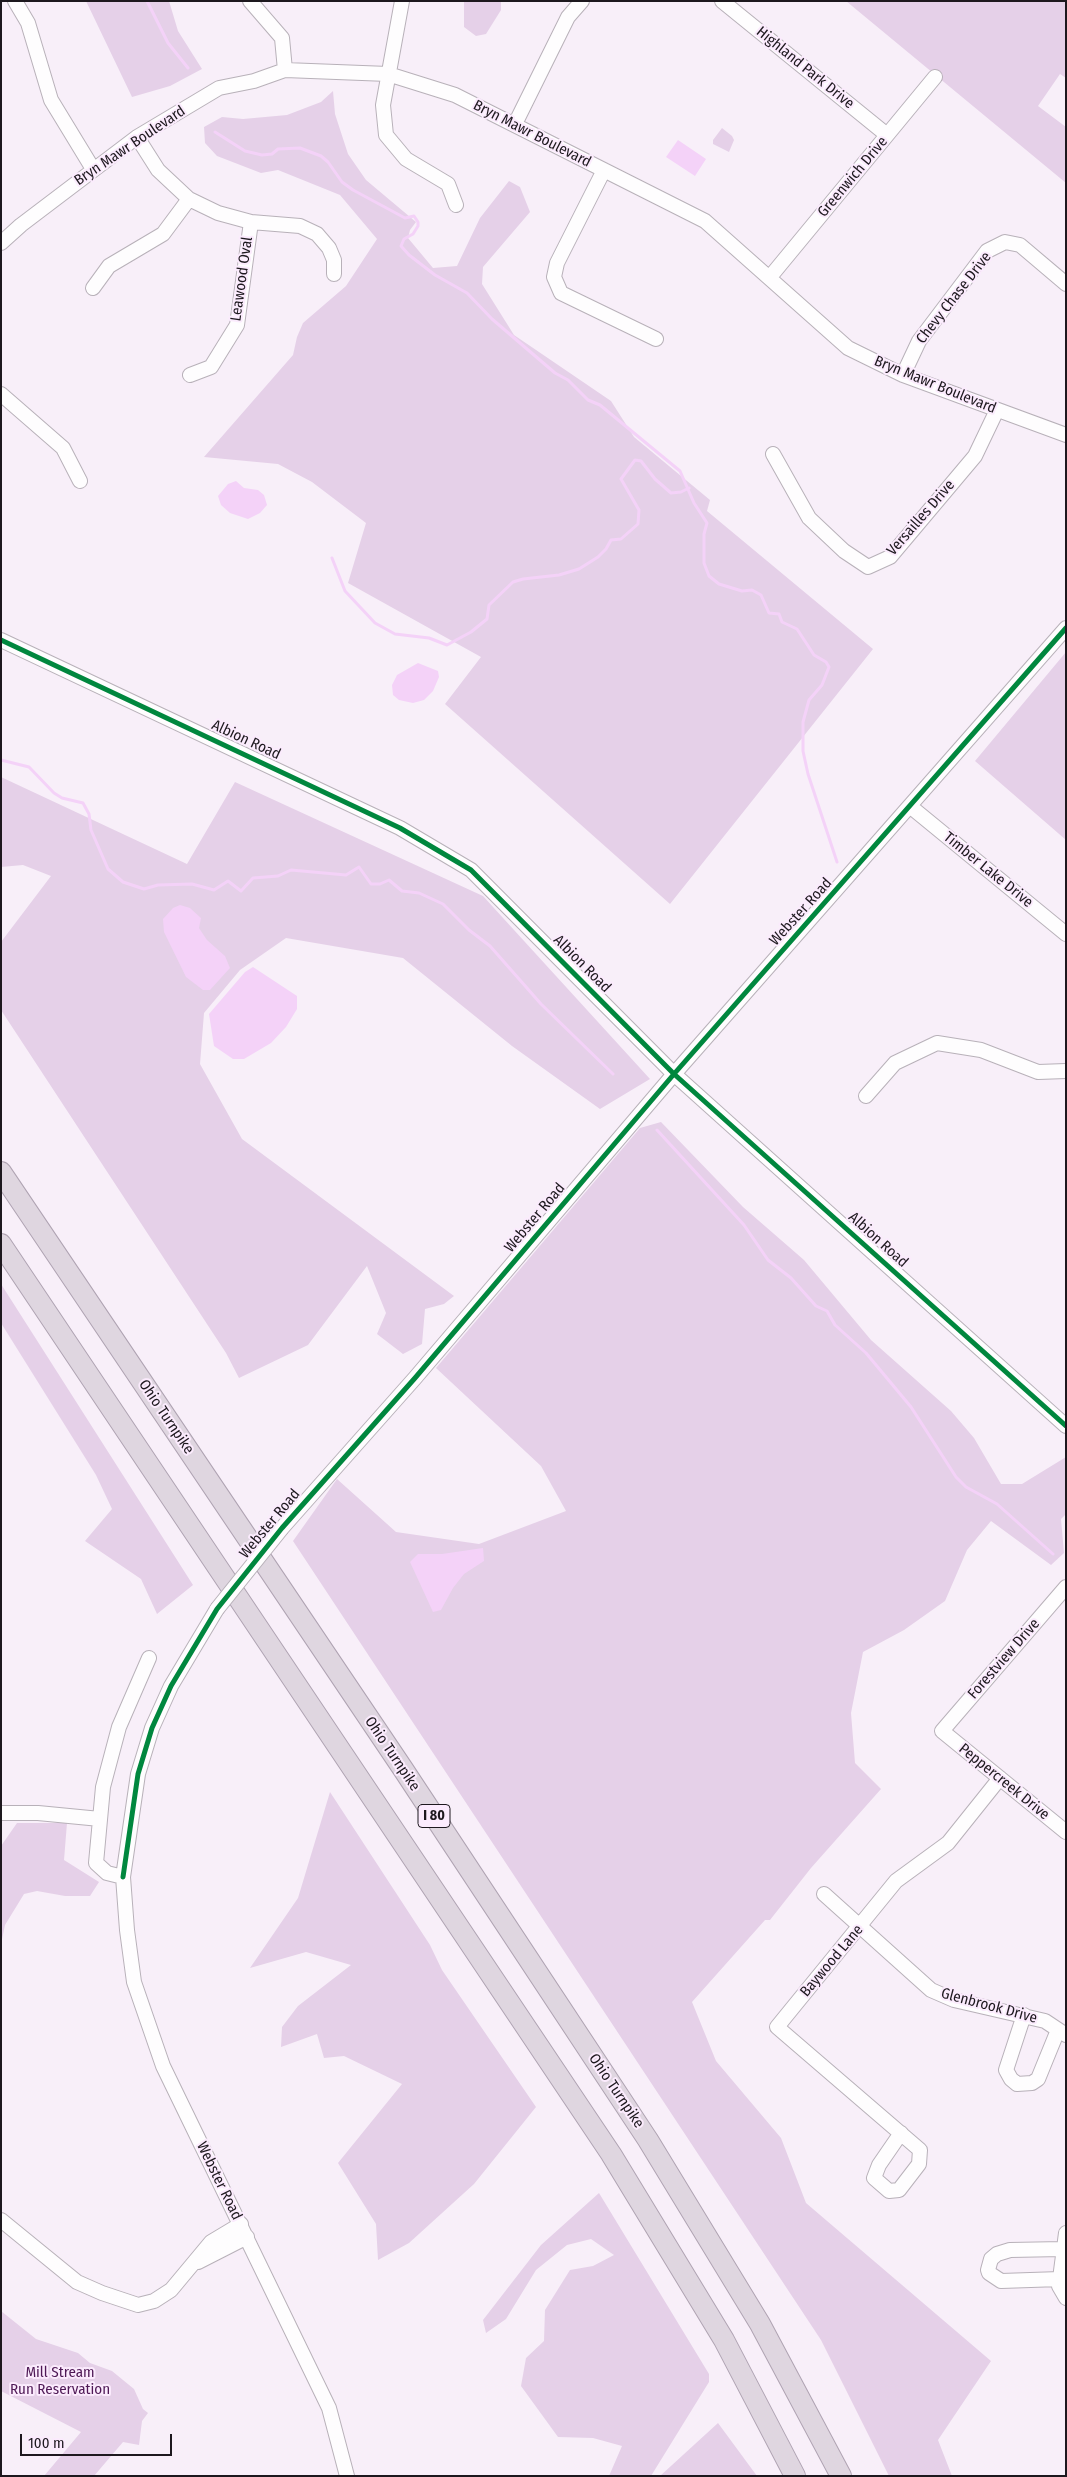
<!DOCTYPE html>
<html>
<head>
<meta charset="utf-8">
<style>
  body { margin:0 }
  #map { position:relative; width:1067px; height:2477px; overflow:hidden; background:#f8eff9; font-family:"Fira Sans Condensed",sans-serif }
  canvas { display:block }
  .frame { position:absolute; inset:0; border:2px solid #1d181e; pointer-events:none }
  .scale { position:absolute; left:20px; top:2434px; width:152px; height:22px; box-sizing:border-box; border:2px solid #1d181e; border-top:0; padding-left:6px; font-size:15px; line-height:18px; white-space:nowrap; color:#1d181e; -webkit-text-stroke:4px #fbebfd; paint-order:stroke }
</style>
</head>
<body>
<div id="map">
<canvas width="1067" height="2477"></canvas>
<div class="frame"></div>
<div class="scale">100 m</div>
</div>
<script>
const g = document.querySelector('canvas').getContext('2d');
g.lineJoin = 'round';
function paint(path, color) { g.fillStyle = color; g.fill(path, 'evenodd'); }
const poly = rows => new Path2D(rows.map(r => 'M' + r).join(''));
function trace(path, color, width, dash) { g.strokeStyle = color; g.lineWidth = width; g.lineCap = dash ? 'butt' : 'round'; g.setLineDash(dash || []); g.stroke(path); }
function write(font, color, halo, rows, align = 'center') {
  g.font = font + ' "Fira Sans Condensed",sans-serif'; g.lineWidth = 4; g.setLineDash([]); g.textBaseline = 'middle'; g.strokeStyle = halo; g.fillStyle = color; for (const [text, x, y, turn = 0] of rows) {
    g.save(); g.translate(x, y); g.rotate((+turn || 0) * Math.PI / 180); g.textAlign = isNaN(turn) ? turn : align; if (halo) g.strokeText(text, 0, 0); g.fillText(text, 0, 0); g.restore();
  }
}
paint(poly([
  [86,1,169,1,178,31,202,69,170,86,132,97],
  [464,1,501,1,501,10,486,34,476,36,464,27],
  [846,1,1066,1,1066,78,1060,74,1038,106,1066,127,1066,183],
  [333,91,335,114,348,154,366,180,416,222,410,230,408,238,433,268,457,266,480,218,509,181,520,187,530,212,483,267,482,284,514,335,611,401,634,437,710,500,707,511,873,649,670,904,445,704,481,657,348,583,366,523,312,482,278,464,204,457,293,355,297,337,303,323,346,286,377,239,340,195,278,170,261,173,217,156,205,143,204,127,222,117,243,119,287,115,321,102],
  [722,128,732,136,734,140,729,152,713,144,713,140],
  [1066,652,1066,840,975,761],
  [1,777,187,864,235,782,483,896,650,1079,600,1109,512,1046,403,958,286,938,240,970,204,1013,200,1064,242,1139,454,1296,444,1304,425,1309,422,1344,403,1354,377,1334,386,1313,367,1266,308,1345,239,1378,226,1353,1,1010,1,942,51,876,23,865,1,867],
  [661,1122,743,1207,804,1260,871,1340,951,1411,974,1438,1001,1484,1022,1484,1066,1457,1066,1514,1061,1519,1064,1553,1051,1565,991,1521,967,1550,945,1601,904,1630,863,1652,851,1713,855,1763,881,1789,811,1868,770,1920,765,1920,692,2002,716,2061,781,2138,806,2203,991,2361,938,2440,952,2476,889,2476,821,2340,293,1541,337,1479,396,1532,479,1544,566,1511,541,1466,436,1368,640,1128],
  [1,1284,193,1585,157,1614,141,1579,85,1541,112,1509,96,1475,1,1323],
  [330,1792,430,1945,442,1970,536,2107,474,2184,409,2243,378,2260,376,2224,338,2163,402,2084,344,2056,324,2058,317,2034,281,2047,282,2027,298,2006,351,1965,306,1952,250,1968,298,1898],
  [17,1823,67,1823,64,1860,99,1882,90,1896,65,1896,37,1891,24,1894,5,1925,1,1944,1,1846],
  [599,2193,709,2374,709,2382,651,2476,609,2476,622,2446,593,2438,558,2437,521,2386,526,2358,544,2341,545,2310,570,2270,593,2266,614,2255,591,2239,567,2245,536,2270,506,2319,486,2333,483,2320,541,2245],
  [1,2311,36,2339,78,2353,90,2363,112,2371,134,2389,143,2409,148,2413,142,2421,139,2445,123,2442,94,2476,44,2476,81,2432,1,2391],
  [718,2423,757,2476,660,2476]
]), '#e5d0e8');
paint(poly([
  [678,140,706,159,695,176,666,157],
  [236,481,244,488,258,490,264,495,267,505,260,513,248,519,230,513,221,505,218,496,228,484],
  [418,663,438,671,439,677,433,691,424,700,413,703,399,700,393,695,392,685,397,675],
  [180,905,190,908,201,918,199,928,207,940,225,956,230,968,210,990,203,990,186,977,164,932,163,919,173,908],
  [253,967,297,996,297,1009,286,1027,271,1043,244,1059,233,1059,214,1046,209,1014,245,972],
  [483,1548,484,1561,464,1574,453,1588,441,1610,433,1612,410,1562,418,1554,442,1554]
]), '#f4d2f8');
trace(poly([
  [147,1,168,43,188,68],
  [215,132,245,151,262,155,272,154,278,149,300,148,321,156,328,162,342,182,353,190,405,218,414,216,418,222,418,226,413,234,404,239,401,246,409,255,435,275,467,293,492,319,555,373,568,380,588,400,600,405,680,471,694,503,707,523,704,534,704,563,709,576,719,584,742,591,752,590,761,595,769,613,779,614,782,622,797,629,814,655,826,662,829,667,822,685,809,700,803,722,803,751,808,774,837,862],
  [332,558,345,591,375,623,395,634,429,638,447,645,471,632,487,619,489,605,513,582,523,579,559,575,579,569,598,557,606,549,611,540,621,539,638,524,639,510,621,479,635,460,641,461,655,479,671,493,681,492,689,488],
  [1,760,29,767,54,793,62,798,83,803,89,814,91,830,108,869,123,882,144,889,158,885,192,884,214,890,228,881,241,891,253,878,278,876,291,870,346,875,359,867,371,884,380,884,389,880,402,891,419,893,443,904,469,930,490,946,541,1004,613,1074],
  [657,1130,744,1225,768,1260,791,1278,816,1306,827,1311,835,1325,866,1353,911,1407,956,1477,966,1487,997,1504,1053,1554]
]), '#f4d2f8', 3);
const minor = poly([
  [15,1,28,23,51,100,93,169],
  [250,1,282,38,285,70],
  [402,1,383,105,386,135,406,159,448,184,456,205],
  [722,1,887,135],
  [515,124,568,17,582,1],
  [137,137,158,170,189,199,218,213,251,222,300,226,317,234,329,248,334,260,334,274],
  [604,170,557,263,554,277,561,293,656,339],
  [1,243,21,225,137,137,219,88,254,81,285,70,388,74,455,95,705,221,848,348,903,375,1066,435],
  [770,277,935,77],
  [93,288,109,266,163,234,189,199],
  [190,375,211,367,237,325,251,222],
  [903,375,919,341,987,251,1005,242,1020,245,1066,284],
  [1,394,63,448,80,481],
  [773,454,809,518,844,551,868,567,890,557,975,456,997,410],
  [1,640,400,828,471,870,674,1074,1066,1426],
  [911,807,1066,934],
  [866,1096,895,1063,937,1043,981,1050,1038,1072,1066,1071],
  [282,1528,415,1378,674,1074,1066,628],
  [1066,1587,942,1731,1066,1832],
  [217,1609,171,1686,152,1728,138,1774,123,1877,127,1930,134,1982,163,2066,329,2408,347,2476],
  [1,1813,38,1813,100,1819],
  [123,1877,107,1873,96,1863,103,1787,119,1727,149,1658],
  [824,1894,931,1990,954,2000,1045,2021,1066,2035],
  [1024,2015,1006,2070,1011,2079,1017,2084,1032,2083,1038,2079,1058,2030],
  [901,2133,879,2165,874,2178,889,2191,899,2190,919,2164,920,2150,777,2027,896,1881,948,1843,1000,1778],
  [1,2220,77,2282,102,2293,138,2305,154,2301,171,2290,211,2242,241,2224],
  [1066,2233,1059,2286,1066,2298],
  [198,2262,247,2237],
  [1060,2279,1001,2281,989,2273,988,2270,991,2259,997,2254,1010,2250,1062,2249]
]);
const highway = poly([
  [1,1172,403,1769,648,2140,760,2324,841,2476],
  [1,1244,611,2154,724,2340,795,2476]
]);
trace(minor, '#b8b1b9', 16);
trace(highway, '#afa3b2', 22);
trace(minor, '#fefdfe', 14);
trace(highway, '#dfd6e0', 20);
const minorBridge = poly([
  [217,1609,282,1528]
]);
trace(minorBridge, '#b8b1b9', 16, []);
trace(minorBridge, '#fefdfe', 14);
trace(poly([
  [1,640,400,828,471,870,674,1074,1066,1426],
  [123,1877,138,1774,152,1728,171,1686,217,1609,282,1528,415,1378,674,1074,1066,628]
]), '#00873e', 5);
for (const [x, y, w] of [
  [434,1816,32]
]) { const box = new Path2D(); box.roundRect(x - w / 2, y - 11.5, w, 23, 4); g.fillStyle = '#fbebfd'; g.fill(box); trace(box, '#1d181e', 1); }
write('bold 14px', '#1d181e', null, [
  ["I 80",434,1816]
]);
write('15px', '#1d181e', '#fbebfd', [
  ["Highland Park Drive",805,68,39],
  ["Bryn Mawr Boulevard",532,134,27],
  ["Bryn Mawr Boulevard",130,146,-34],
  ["Greenwich Drive",853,177,-50],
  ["Leawood Oval",242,279,-82],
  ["Chevy Chase Drive",954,298,-52],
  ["Bryn Mawr Boulevard",935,385,22],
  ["Versailles Drive",921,518,-49],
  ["Albion Road",246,740,25],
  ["Timber Lake Drive",988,870,39],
  ["Webster Road",801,912,-48],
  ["Albion Road",582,964,45],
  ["Webster Road",535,1218,-50],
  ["Albion Road",878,1240,42],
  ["Ohio Turnpike",166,1417,56],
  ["Webster Road",270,1524,-50],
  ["Forestview Drive",1004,1659,-49],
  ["Ohio Turnpike",392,1754,56],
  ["Peppercreek Drive",1004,1782,39],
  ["Baywood Lane",832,1961,-50],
  ["Glenbrook Drive",989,2006,15],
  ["Ohio Turnpike",616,2091,56],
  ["Webster Road",219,2181,64]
]);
write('15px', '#4e1955', '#fbebfd', [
  ["Mill Stream",60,2373],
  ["Run Reservation",60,2390]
]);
</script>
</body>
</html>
